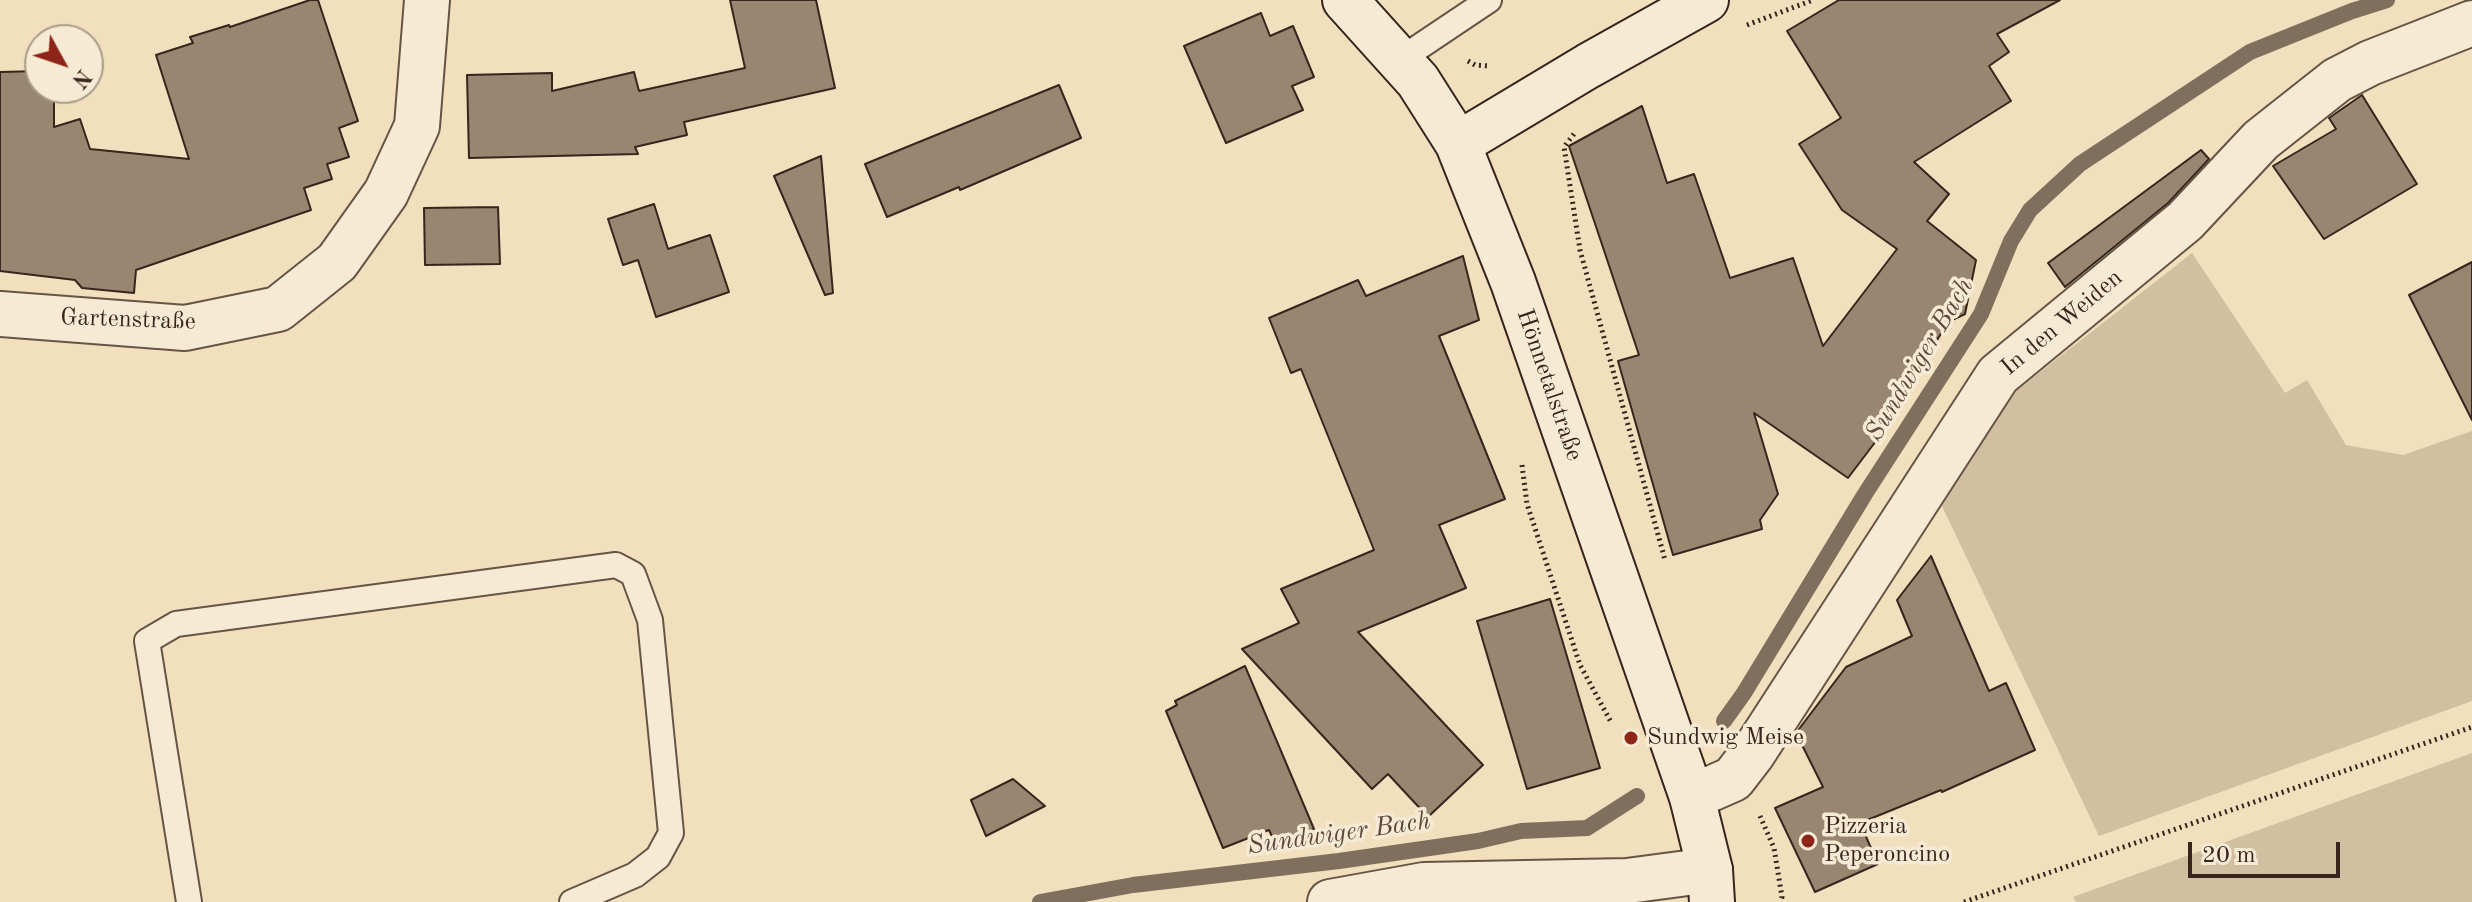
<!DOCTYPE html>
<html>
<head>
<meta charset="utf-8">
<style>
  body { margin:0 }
  #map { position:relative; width:2472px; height:902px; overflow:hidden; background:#f1dfbd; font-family:"Old Standard TT",serif }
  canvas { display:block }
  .north { position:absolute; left:24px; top:24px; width:80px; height:80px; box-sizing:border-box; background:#f6ead4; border:2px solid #aa9b8b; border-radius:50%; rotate:130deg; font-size:22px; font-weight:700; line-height:32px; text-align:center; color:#38251d }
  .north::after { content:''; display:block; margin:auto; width:28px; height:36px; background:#8f2418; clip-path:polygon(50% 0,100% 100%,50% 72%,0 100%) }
  .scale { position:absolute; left:2188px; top:842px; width:152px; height:36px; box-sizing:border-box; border:4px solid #38251d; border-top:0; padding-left:10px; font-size:24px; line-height:28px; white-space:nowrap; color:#38251d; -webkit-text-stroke:6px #f6ead4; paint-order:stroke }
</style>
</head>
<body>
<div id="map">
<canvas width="2472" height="902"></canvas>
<div class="north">N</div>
<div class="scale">20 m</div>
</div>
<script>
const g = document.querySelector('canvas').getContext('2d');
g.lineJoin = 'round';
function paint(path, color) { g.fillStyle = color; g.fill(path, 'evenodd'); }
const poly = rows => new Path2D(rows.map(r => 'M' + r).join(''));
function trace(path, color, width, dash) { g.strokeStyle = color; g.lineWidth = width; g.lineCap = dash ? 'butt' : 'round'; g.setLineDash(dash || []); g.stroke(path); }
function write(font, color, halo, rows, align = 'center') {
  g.font = font + ' "Old Standard TT",serif'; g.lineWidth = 7; g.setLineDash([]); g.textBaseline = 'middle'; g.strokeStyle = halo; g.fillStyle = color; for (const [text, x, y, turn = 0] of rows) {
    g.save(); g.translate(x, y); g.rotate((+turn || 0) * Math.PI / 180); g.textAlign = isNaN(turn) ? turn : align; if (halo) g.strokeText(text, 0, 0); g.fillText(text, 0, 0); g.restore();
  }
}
paint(poly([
  [2192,253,2285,393,2307,380,2346,445,2403,455,2472,431,2472,701,2099,836,1941,504,2016,391],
  [2472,753,2472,902,2076,902,2073,897]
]), '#d2bfa2');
trace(poly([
  [1724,721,1744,693,1865,494,1981,314,2011,241,2030,210,2080,164,2250,52,2352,11,2387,0],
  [1040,902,1133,885,1339,861,1478,841,1521,831,1587,828,1637,796]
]), '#816f5d', 16);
const building = poly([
  [310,0,318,0,358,121,339,128,349,157,327,164,332,179,304,188,311,210,136,270,134,293,82,288,75,280,0,271,0,72,40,71,40,88,54,88,54,127,80,119,90,149,189,159,156,55,193,43,190,37,229,25,230,27,310,0],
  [730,0,816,0,835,88,684,122,687,135,635,147,638,154,469,158,467,75,552,73,552,91,634,72,639,91,745,68,730,0],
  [1839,0,2060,0,1997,34,2009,52,1989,66,2011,101,1914,162,1949,194,1927,221,1976,260,1965,314,1948,322,1876,441,1848,478,1754,413,1778,494,1760,520,1762,529,1673,555,1618,361,1639,355,1569,146,1642,106,1667,183,1694,174,1730,278,1793,258,1823,346,1897,249,1842,210,1799,144,1841,118,1787,31,1839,0],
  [1261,13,1270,36,1293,26,1314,77,1292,86,1303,110,1226,143,1184,46,1261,13],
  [1059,85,1081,138,960,190,959,187,887,217,865,164,1059,85],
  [2362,95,2417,184,2324,239,2273,166,2336,129,2329,118,2362,95],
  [2201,150,2209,159,2168,203,2065,287,2048,263,2201,150],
  [821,156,833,293,825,295,774,176,821,156],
  [654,204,668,249,710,235,729,292,656,317,638,260,623,265,608,219,654,204],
  [498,207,500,264,425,265,424,208,498,207],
  [1463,256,1479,320,1439,336,1505,499,1439,525,1466,588,1358,632,1483,765,1428,817,1388,774,1372,789,1242,649,1299,623,1281,589,1374,550,1301,369,1291,373,1269,318,1358,280,1366,296,1463,256],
  [2472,262,2472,420,2409,295,2472,262],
  [1931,556,1989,691,2006,683,2035,750,1942,792,1941,790,1860,823,1878,864,1815,892,1775,808,1823,787,1796,733,1846,667,1912,636,1897,600,1931,556],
  [1550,599,1600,768,1527,789,1477,621,1550,599],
  [1245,666,1314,829,1276,845,1269,830,1223,848,1166,711,1177,705,1175,701,1245,666],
  [1013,779,1045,806,986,836,971,800,1013,779]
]);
paint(building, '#988670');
trace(building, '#38251d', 2);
const lane = poly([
  [1401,59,1489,0],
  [189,902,147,641,176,624,616,565,633,574,650,620,671,833,658,857,635,875,572,902]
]);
const street = poly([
  [0,314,185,328,278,309,337,262,386,193,417,126,427,0],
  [1692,797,1733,779,1753,753,1998,375,2185,221,2261,140,2337,80,2370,63,2472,23],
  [1330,902,1424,885,1627,881,1710,870]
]);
const secondary = poly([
  [1345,0,1418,81,1458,144,1513,282,1692,797,1710,870,1712,902],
  [1458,144,1588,66,1706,0]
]);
trace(lane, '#665445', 28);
trace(street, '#665445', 48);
trace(secondary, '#38251d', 48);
trace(poly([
  [1747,25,1813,0],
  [1468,61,1475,65,1489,66],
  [1574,134,1564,147,1580,250,1665,560],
  [1522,465,1527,504,1580,665,1611,722],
  [1760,816,1774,848,1782,897,1780,902],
  [1964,902,2472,727]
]), '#38251d', 5, [2, 4]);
trace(lane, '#f6ead4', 24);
trace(street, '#f6ead4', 44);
trace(secondary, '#f6ead4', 44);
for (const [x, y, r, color] of [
  [1631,738,8,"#8f2418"],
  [1808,841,8,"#8f2418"]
]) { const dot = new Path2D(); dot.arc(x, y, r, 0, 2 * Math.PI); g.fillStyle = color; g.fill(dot); trace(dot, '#f6ead4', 3); }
write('24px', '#38251d', '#f6ead4', [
  ["Gartenstraße",128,320,2],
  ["In den Weiden",2062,323,-40],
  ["Hönnetalstraße",1549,385,71]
]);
write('24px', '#38251d', '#f6ead4', [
  ["Sundwig Meise",1647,738],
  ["Pizzeria",1824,827],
  ["Peperoncino",1824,855]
], 'left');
write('italic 26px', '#5d4a3d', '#f6ead4', [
  ["Sundwiger Bach",1920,360,-59],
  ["Sundwiger Bach",1339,834,-8]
]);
</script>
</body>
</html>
